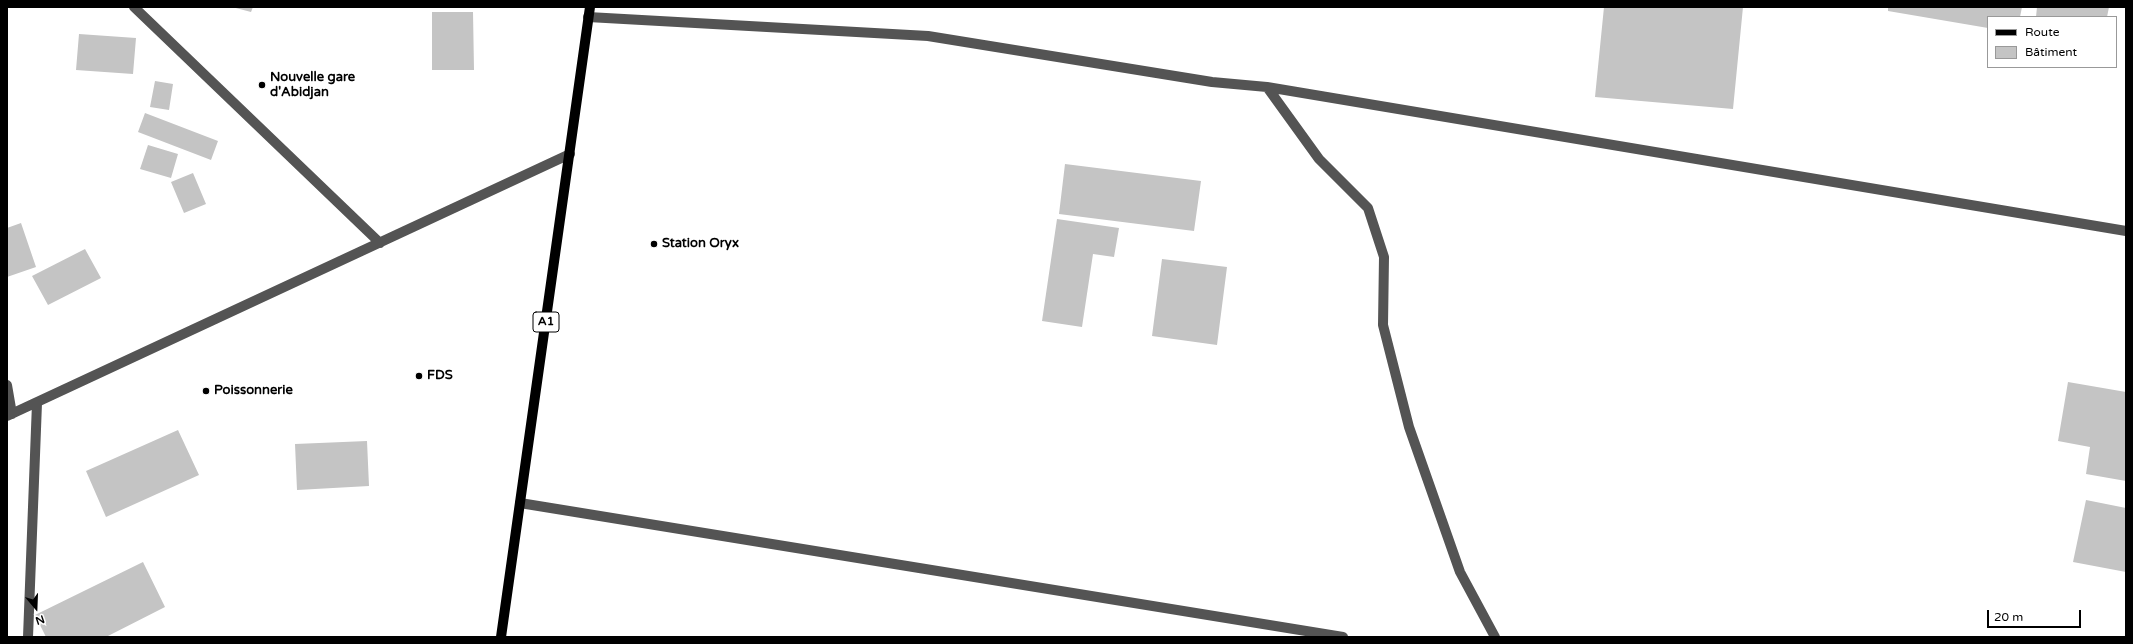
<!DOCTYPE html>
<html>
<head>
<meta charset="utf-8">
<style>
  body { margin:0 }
  #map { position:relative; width:2133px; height:644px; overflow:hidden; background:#fff; font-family:"Varela Round",sans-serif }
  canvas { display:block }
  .frame { position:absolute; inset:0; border:8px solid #000; pointer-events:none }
  .legend { position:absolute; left:1987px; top:16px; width:130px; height:52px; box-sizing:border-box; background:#fff; border:1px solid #999; margin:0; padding:5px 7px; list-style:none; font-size:12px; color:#000 }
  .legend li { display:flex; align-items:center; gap:8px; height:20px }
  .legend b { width:20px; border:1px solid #999 }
  .north { position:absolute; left:16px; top:588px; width:40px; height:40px; -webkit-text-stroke:3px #fff; paint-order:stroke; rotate:161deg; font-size:11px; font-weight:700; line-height:16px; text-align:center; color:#000 }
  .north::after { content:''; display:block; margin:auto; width:14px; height:18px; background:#000; clip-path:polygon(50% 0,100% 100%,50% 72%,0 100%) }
  .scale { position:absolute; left:1987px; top:610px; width:94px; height:18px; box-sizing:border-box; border:2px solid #000; border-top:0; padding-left:5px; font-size:12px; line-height:14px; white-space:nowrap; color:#000; -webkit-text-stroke:3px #fff; paint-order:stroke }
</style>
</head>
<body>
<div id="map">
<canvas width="2133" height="644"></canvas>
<div class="frame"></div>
<ul class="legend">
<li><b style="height:5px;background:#000"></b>Route</li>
<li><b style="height:11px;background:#c4c4c4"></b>Bâtiment</li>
</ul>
<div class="north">N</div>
<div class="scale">20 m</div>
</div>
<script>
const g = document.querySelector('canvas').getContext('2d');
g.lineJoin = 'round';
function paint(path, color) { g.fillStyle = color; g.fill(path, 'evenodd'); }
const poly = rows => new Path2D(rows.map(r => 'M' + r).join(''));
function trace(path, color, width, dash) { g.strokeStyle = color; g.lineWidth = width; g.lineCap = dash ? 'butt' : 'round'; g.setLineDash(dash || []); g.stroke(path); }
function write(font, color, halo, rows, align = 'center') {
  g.font = font + ' "Varela Round",sans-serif'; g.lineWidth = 3.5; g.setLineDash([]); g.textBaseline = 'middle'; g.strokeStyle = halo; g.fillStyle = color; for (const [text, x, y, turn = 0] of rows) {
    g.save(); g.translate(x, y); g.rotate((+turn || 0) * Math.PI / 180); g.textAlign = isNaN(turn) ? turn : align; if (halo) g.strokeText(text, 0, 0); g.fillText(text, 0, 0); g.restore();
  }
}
paint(poly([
  [232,7,253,7,251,12],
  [1604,7,1743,7,1733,109,1595,97],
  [1888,7,2022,7,2020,17,1988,17,1988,28,1888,11],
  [2037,7,2109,7,2107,17,2036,17],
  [432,12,473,12,474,70,432,70],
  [79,34,136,38,133,74,76,70],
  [155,81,173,84,169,110,150,107],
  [145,113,218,141,211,160,138,132],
  [148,145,178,154,171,178,140,169],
  [1065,164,1201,181,1194,231,1059,214],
  [193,173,206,204,184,213,171,182],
  [1057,219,1119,228,1114,257,1093,254,1082,327,1042,321],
  [21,223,36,267,7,277,7,228],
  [85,249,101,278,48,305,32,276],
  [1162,259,1227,267,1217,345,1152,336],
  [2068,382,2126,392,2126,481,2086,474,2090,447,2058,441],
  [178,430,199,475,106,517,86,471],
  [367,441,369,486,297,490,295,444],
  [2086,500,2126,508,2126,572,2073,562],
  [143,562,165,607,106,637,46,637,35,615]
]), '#c4c4c4');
trace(poly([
  [134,7,380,243],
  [588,17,928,36,1212,82,1267,87,2126,231],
  [1267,87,1319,159,1368,208,1384,257,1383,325,1409,427,1460,572,1495,637],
  [7,385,12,414],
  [7,416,570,154],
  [520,503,1343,637],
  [28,637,37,403]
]), '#545454', 10);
trace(poly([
  [501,637,590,7]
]), '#000', 10);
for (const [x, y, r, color] of [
  [262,85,4,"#000"],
  [654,244,4,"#000"],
  [419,376,4,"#000"],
  [206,391,4,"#000"]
]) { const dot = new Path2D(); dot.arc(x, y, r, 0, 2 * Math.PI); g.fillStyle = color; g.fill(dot); trace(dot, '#fff', 1.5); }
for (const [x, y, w] of [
  [546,322,26]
]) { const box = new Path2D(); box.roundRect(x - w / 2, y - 10, w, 20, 3); g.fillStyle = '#fff'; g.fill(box); trace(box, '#000', 1); }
write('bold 12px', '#000', null, [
  ["A1",546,322]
]);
write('bold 13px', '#000', '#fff', [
  ["Nouvelle gare",270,78],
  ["d'Abidjan",270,93],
  ["Station Oryx",662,244],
  ["FDS",427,376],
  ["Poissonnerie",214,391]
], 'left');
</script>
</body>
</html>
